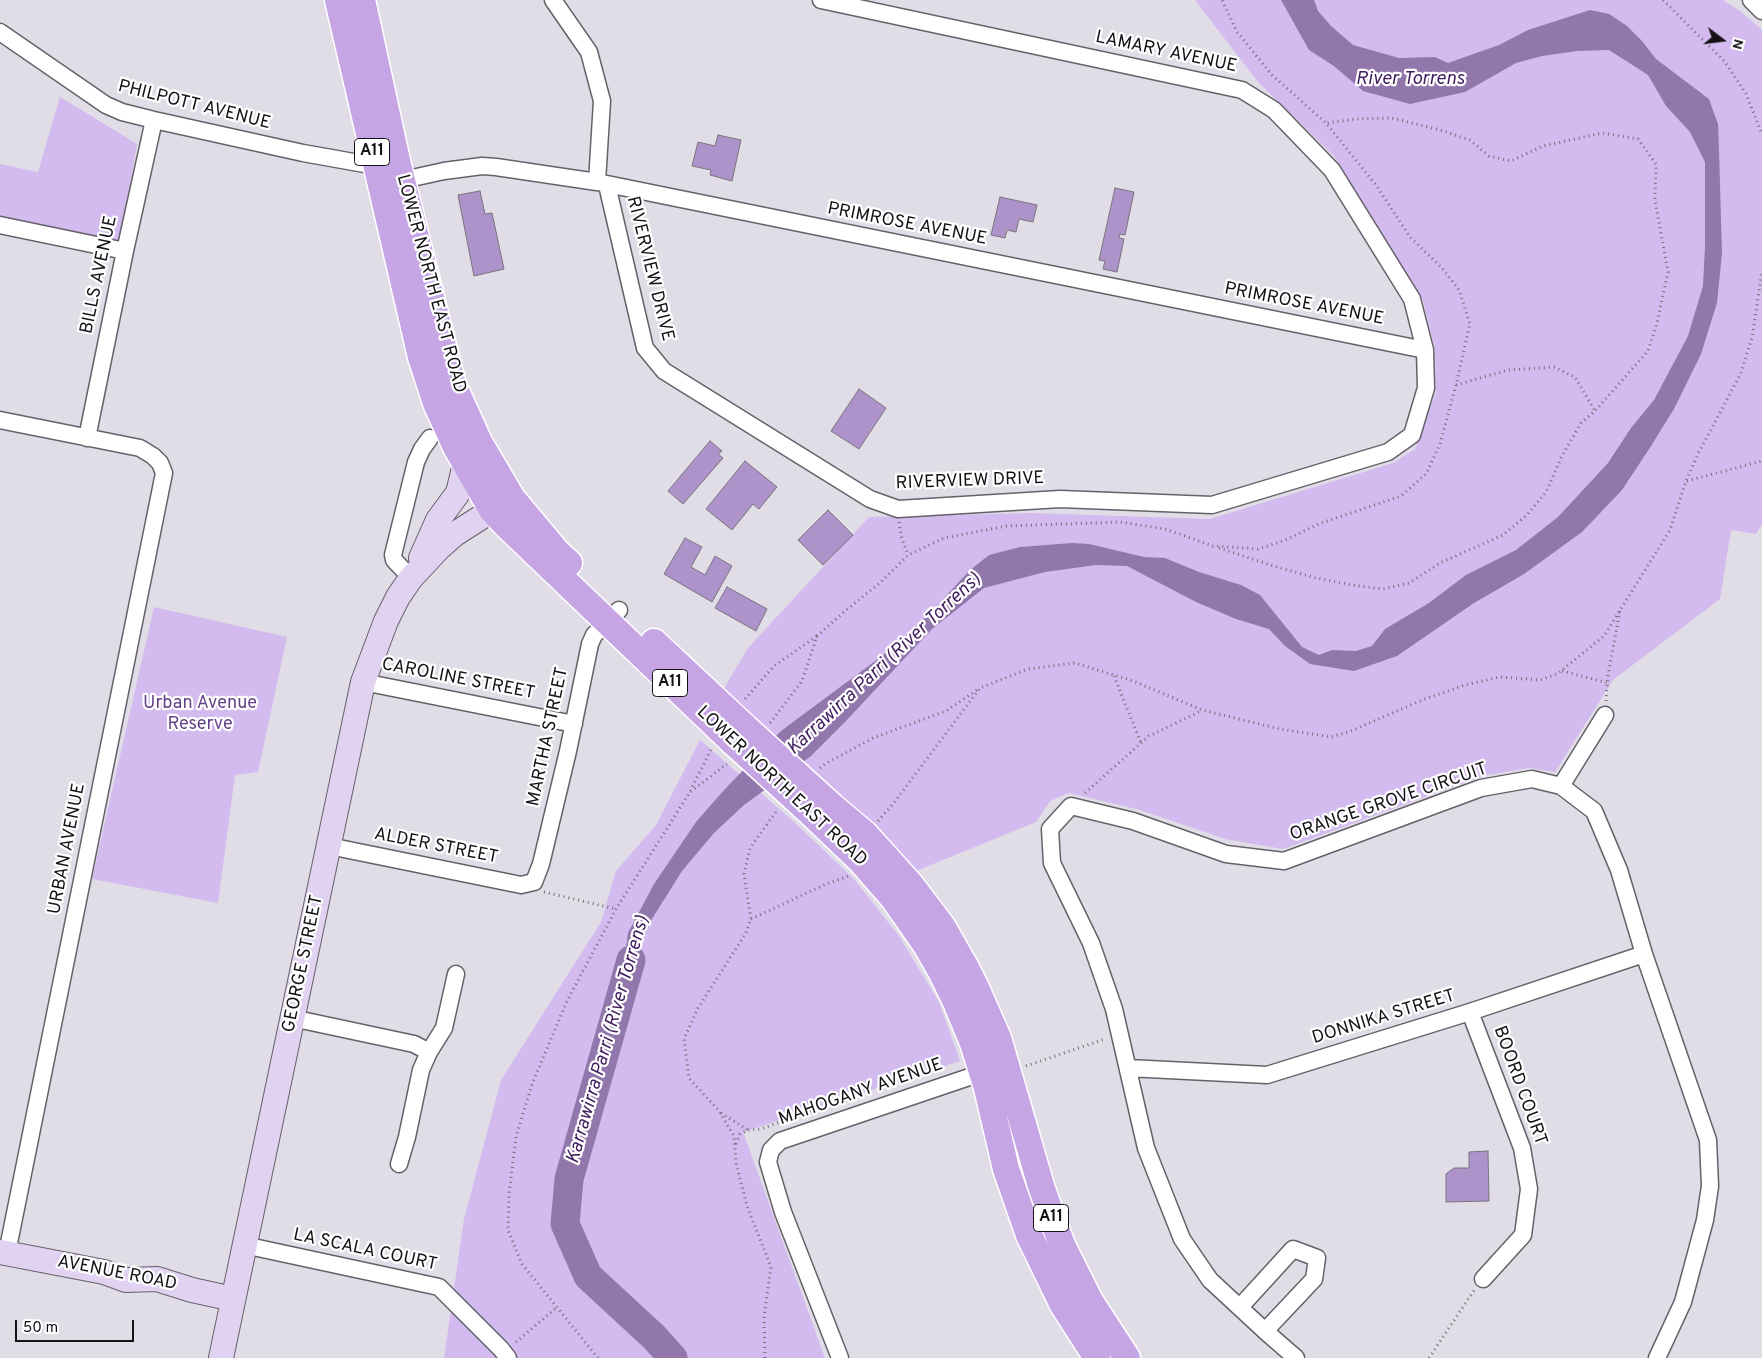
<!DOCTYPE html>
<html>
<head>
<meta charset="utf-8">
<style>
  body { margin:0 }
  #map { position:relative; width:1762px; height:1358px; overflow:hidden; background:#e1dde7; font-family:Overpass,sans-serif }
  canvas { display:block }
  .north { position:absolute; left:1697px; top:15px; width:50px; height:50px; -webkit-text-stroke:4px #fff; paint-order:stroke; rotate:105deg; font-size:14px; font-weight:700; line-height:20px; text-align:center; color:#141216 }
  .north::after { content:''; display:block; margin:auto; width:18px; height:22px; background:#141216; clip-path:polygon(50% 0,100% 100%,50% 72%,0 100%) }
  .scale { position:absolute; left:15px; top:1320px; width:119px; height:22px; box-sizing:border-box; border:2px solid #141216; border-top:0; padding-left:6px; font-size:15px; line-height:18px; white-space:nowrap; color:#141216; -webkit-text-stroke:4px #fff; paint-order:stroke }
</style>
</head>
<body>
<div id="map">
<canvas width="1762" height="1358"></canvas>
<div class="north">N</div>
<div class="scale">50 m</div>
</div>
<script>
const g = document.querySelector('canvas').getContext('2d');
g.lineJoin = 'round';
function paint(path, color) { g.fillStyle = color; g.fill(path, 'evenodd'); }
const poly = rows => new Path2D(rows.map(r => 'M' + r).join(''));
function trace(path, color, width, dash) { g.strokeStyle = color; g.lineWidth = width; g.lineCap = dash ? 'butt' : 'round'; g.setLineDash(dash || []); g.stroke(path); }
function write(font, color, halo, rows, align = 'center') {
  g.font = font + ' Overpass,sans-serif'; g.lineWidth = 4.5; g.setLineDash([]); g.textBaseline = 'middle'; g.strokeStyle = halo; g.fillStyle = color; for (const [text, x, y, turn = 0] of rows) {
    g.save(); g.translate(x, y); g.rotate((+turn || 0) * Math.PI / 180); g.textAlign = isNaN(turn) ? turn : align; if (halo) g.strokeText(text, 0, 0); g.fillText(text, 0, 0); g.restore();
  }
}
paint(poly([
  [1195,0,1723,0,1740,11,1762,30,1762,524,1756,534,1731,530,1720,599,1613,680,1555,772,1529,768,1482,776,1283,849,1225,839,1140,810,1069,793,1050,801,1036,822,916,871,828,783,723,690,748,648,869,517,1032,513,1210,519,1393,463,1415,449,1436,392,1435,350,1423,301,1334,156,1258,82],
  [60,97,137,144,120,241,0,218,0,164,38,172],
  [154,607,287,637,258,772,235,775,218,903,92,879],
  [700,740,794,822,854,879,899,936,939,1002,960,1061,743,1132,825,1358,444,1358,464,1219,501,1080,601,922,616,871,656,825]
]), '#d3baef');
paint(poly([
  [1281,0,1314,0,1318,11,1331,26,1353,45,1399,58,1435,57,1448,63,1499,45,1528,30,1590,10,1609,14,1627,26,1642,41,1656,59,1709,99,1718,124,1719,150,1722,253,1717,303,1701,354,1674,409,1651,446,1622,490,1582,532,1524,574,1474,603,1397,656,1354,671,1310,664,1285,646,1269,629,1236,619,1196,602,1127,566,1096,565,1045,572,984,588,932,629,845,722,811,756,744,805,714,833,682,871,650,922,620,998,628,933,654,884,696,822,725,789,781,731,894,647,938,605,969,571,989,555,1020,547,1072,543,1089,544,1144,557,1165,558,1199,572,1241,585,1260,595,1302,647,1319,655,1332,650,1356,651,1372,646,1385,629,1429,603,1466,575,1516,550,1558,517,1608,463,1631,428,1654,400,1688,336,1703,286,1705,247,1705,162,1690,132,1666,106,1648,75,1609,50,1577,51,1542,56,1516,63,1465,92,1410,104,1363,91,1334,66,1309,50]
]), '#9177ac');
trace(poly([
  [631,960,569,1179,565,1224,588,1276,654,1337,673,1358]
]), '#9177ac', 29);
const building = poly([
  [718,135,741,140,732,181,710,175,711,170,692,166,698,142,715,146,718,135],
  [1115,188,1134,192,1125,235,1120,234,1119,238,1124,239,1117,272,1103,269,1105,261,1099,260,1115,188],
  [480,191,485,214,492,213,504,269,474,276,458,195,480,191],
  [1000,197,1037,205,1033,222,1019,219,1016,232,1007,230,1005,238,991,235,1000,197],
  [859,389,886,408,859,449,831,431,859,389],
  [710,441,722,451,718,454,723,458,683,504,668,491,710,441],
  [745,461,777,487,759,509,753,504,732,530,706,509,745,461],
  [828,510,853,535,823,565,798,540,828,510],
  [685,538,702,547,691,567,705,575,715,556,732,566,712,602,664,574,685,538],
  [727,587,767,609,756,631,715,608,727,587],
  [1488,1151,1489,1201,1446,1202,1446,1174,1454,1168,1469,1168,1469,1152,1488,1151]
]);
paint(building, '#ad93c9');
trace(building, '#78747c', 1);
const street = poly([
  [553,0,589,52,602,101,597,182],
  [1751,0,1762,11],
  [0,32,106,105,122,112,154,120,303,153,376,166,383,164],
  [394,182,444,171,482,166,496,167,597,182,1425,350],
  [607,185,645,348,664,371,870,499,898,509,1060,499,1212,505,1388,452,1412,435,1426,388,1425,350,1412,299,1332,170,1274,110,1242,90,821,0],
  [0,225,125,251],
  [0,420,140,448,153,456,160,463,164,473,7,1253],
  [87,438,125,251,154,120],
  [411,578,394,560,393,555,416,462,422,449,430,438],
  [363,682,574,724],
  [1561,786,1605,715],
  [329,846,521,885,534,882,541,864,568,751,590,644,594,635,619,610],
  [1470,1012,1522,1148,1529,1189,1523,1235,1483,1279],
  [292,1018,414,1044,429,1052],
  [1128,1068,1267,1075,1470,1012,1644,954],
  [399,1164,407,1137,421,1070,429,1052,444,1028,456,974],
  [244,1245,439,1287,501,1349,508,1358],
  [1240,1307,1293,1249,1317,1258,1314,1279,1265,1331],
  [840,1358,783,1212,768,1162,771,1150,780,1141,990,1070],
  [1296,1358,1265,1331,1210,1280,1182,1239,1146,1148,1114,1009,1091,943,1052,863,1050,829,1071,806,1133,821,1226,854,1284,861,1481,788,1532,779,1561,786,1594,811,1619,870,1644,954,1708,1140,1710,1186,1705,1220,1683,1302,1657,1358]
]);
const secondary = poly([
  [421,558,438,520,458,493,465,464],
  [0,1252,104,1272,126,1280,157,1279,192,1290,233,1299],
  [221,1358,363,682,386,621,398,597,411,578,439,548,455,534,508,500]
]);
const primary = poly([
  [338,0,421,357,436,403,456,447,492,510,504,523,734,743],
  [362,0,397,161,452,382,479,442,512,498,557,552,569,563],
  [654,642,746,728],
  [833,807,865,834,910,884,942,926,966,968,976,988,998,1038,1041,1186,1062,1245,1090,1301,1127,1358],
  [815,817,860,860,894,899,926,945,942,973,956,1002,973,1043,987,1088,1006,1169,1029,1235,1063,1305,1097,1358]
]);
trace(street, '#656169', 19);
trace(secondary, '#656169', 26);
trace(primary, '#fff', 29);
trace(poly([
  [1663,0,1725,62,1746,94,1762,134],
  [1456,385,1508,370,1554,367,1575,377,1595,411],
  [1687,481,1762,461],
  [899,522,901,536,908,555],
  [1219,548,1277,567,1316,578,1351,585,1383,589,1409,583,1442,562,1503,535,1527,515,1546,492,1562,456,1581,423,1595,411,1648,351,1657,323,1668,272,1655,200,1656,164,1638,139,1602,133,1543,146,1511,161,1489,156,1470,140,1440,130,1392,118,1356,119,1326,123],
  [1562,671,1608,683],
  [1114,676,1141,743],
  [745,699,774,666,817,636],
  [1606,701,1608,675,1620,611],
  [770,723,802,681,817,636,845,611,881,582,908,555,944,538,1007,526,1120,522,1165,529,1213,546,1258,549,1283,541,1321,523,1401,496,1426,474,1440,444,1456,385,1470,324,1459,290,1442,268,1410,237,1376,185,1326,123,1272,75,1237,32,1222,0],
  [820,768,825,764,873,738,946,711,977,690],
  [690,791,712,748],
  [1085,793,1149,736,1201,711],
  [878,821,893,804,980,688,1028,669,1075,663,1133,681,1202,710,1280,729,1331,737,1351,731,1422,700,1465,685,1500,677,1540,680,1557,674,1604,636,1670,530,1686,481,1699,452,1740,375,1752,338,1762,271],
  [544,892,616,909],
  [751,919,826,884,849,876],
  [1026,1066,1105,1039],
  [721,1113,748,1130],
  [736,1144,740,1134,748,1130,761,1129,829,1104,830,1108],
  [516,1342,557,1307],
  [598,1358,522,1264,508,1230,509,1194,516,1137,532,1084,567,1001,616,909,690,792,727,764],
  [765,1358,764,1317,771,1267,747,1206,736,1163,734,1136,719,1111,689,1078,684,1039,698,1008,746,933,751,919,744,874,750,848,778,809],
  [1429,1358,1475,1289]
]), '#726f76', 3, [1, 4]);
trace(street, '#fff', 16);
trace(secondary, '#e2d2f2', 24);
trace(primary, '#c6a5e5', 26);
const primaryBridge = poly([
  [746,728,833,807],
  [734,743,815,817]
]);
trace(primaryBridge, '#fff', 29, []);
trace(primaryBridge, '#c6a5e5', 26);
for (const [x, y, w] of [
  [372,152,35],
  [670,683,35],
  [1051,1218,35]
]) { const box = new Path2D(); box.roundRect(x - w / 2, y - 13.5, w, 27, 4); g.fillStyle = '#fff'; g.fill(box); trace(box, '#141216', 1); }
write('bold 16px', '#141216', null, [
  ["A11",372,152],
  ["A11",670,683],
  ["A11",1051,1218]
]);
write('18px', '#141216', '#fff', [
  ["LAMARY AVENUE",1166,53,12],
  ["PHILPOTT AVENUE",194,106,14],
  ["PRIMROSE AVENUE",907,225,11],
  ["RIVERVIEW DRIVE",649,269,76],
  ["BILLS AVENUE",100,275,-78],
  ["LOWER NORTH EAST ROAD",430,284,75],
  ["PRIMROSE AVENUE",1304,305,11],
  ["RIVERVIEW DRIVE",970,482,-2],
  ["CAROLINE STREET",458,680,11],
  ["MARTHA STREET",549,737,-78],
  ["LOWER NORTH EAST ROAD",781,787,43],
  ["ORANGE GROVE CIRCUIT",1389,803,-19],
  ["ALDER STREET",436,847,11],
  ["URBAN AVENUE",68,849,-79],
  ["GEORGE STREET",304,964,-78],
  ["DONNIKA STREET",1384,1018,-17],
  ["BOORD COURT",1519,1086,70],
  ["MAHOGANY AVENUE",861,1093,-19],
  ["LA SCALA COURT",365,1251,12],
  ["AVENUE ROAD",117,1274,11]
]);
write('18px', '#654286', '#fff', [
  ["Urban Avenue",200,704],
  ["Reserve",200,725]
]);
write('italic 19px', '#401d5e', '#fff', [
  ["River Torrens",1410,80],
  ["Karrawirra Parri (River Torrens)",885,665,-43],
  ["Karrawirra Parri (River Torrens)",609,1040,-74]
]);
</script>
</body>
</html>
